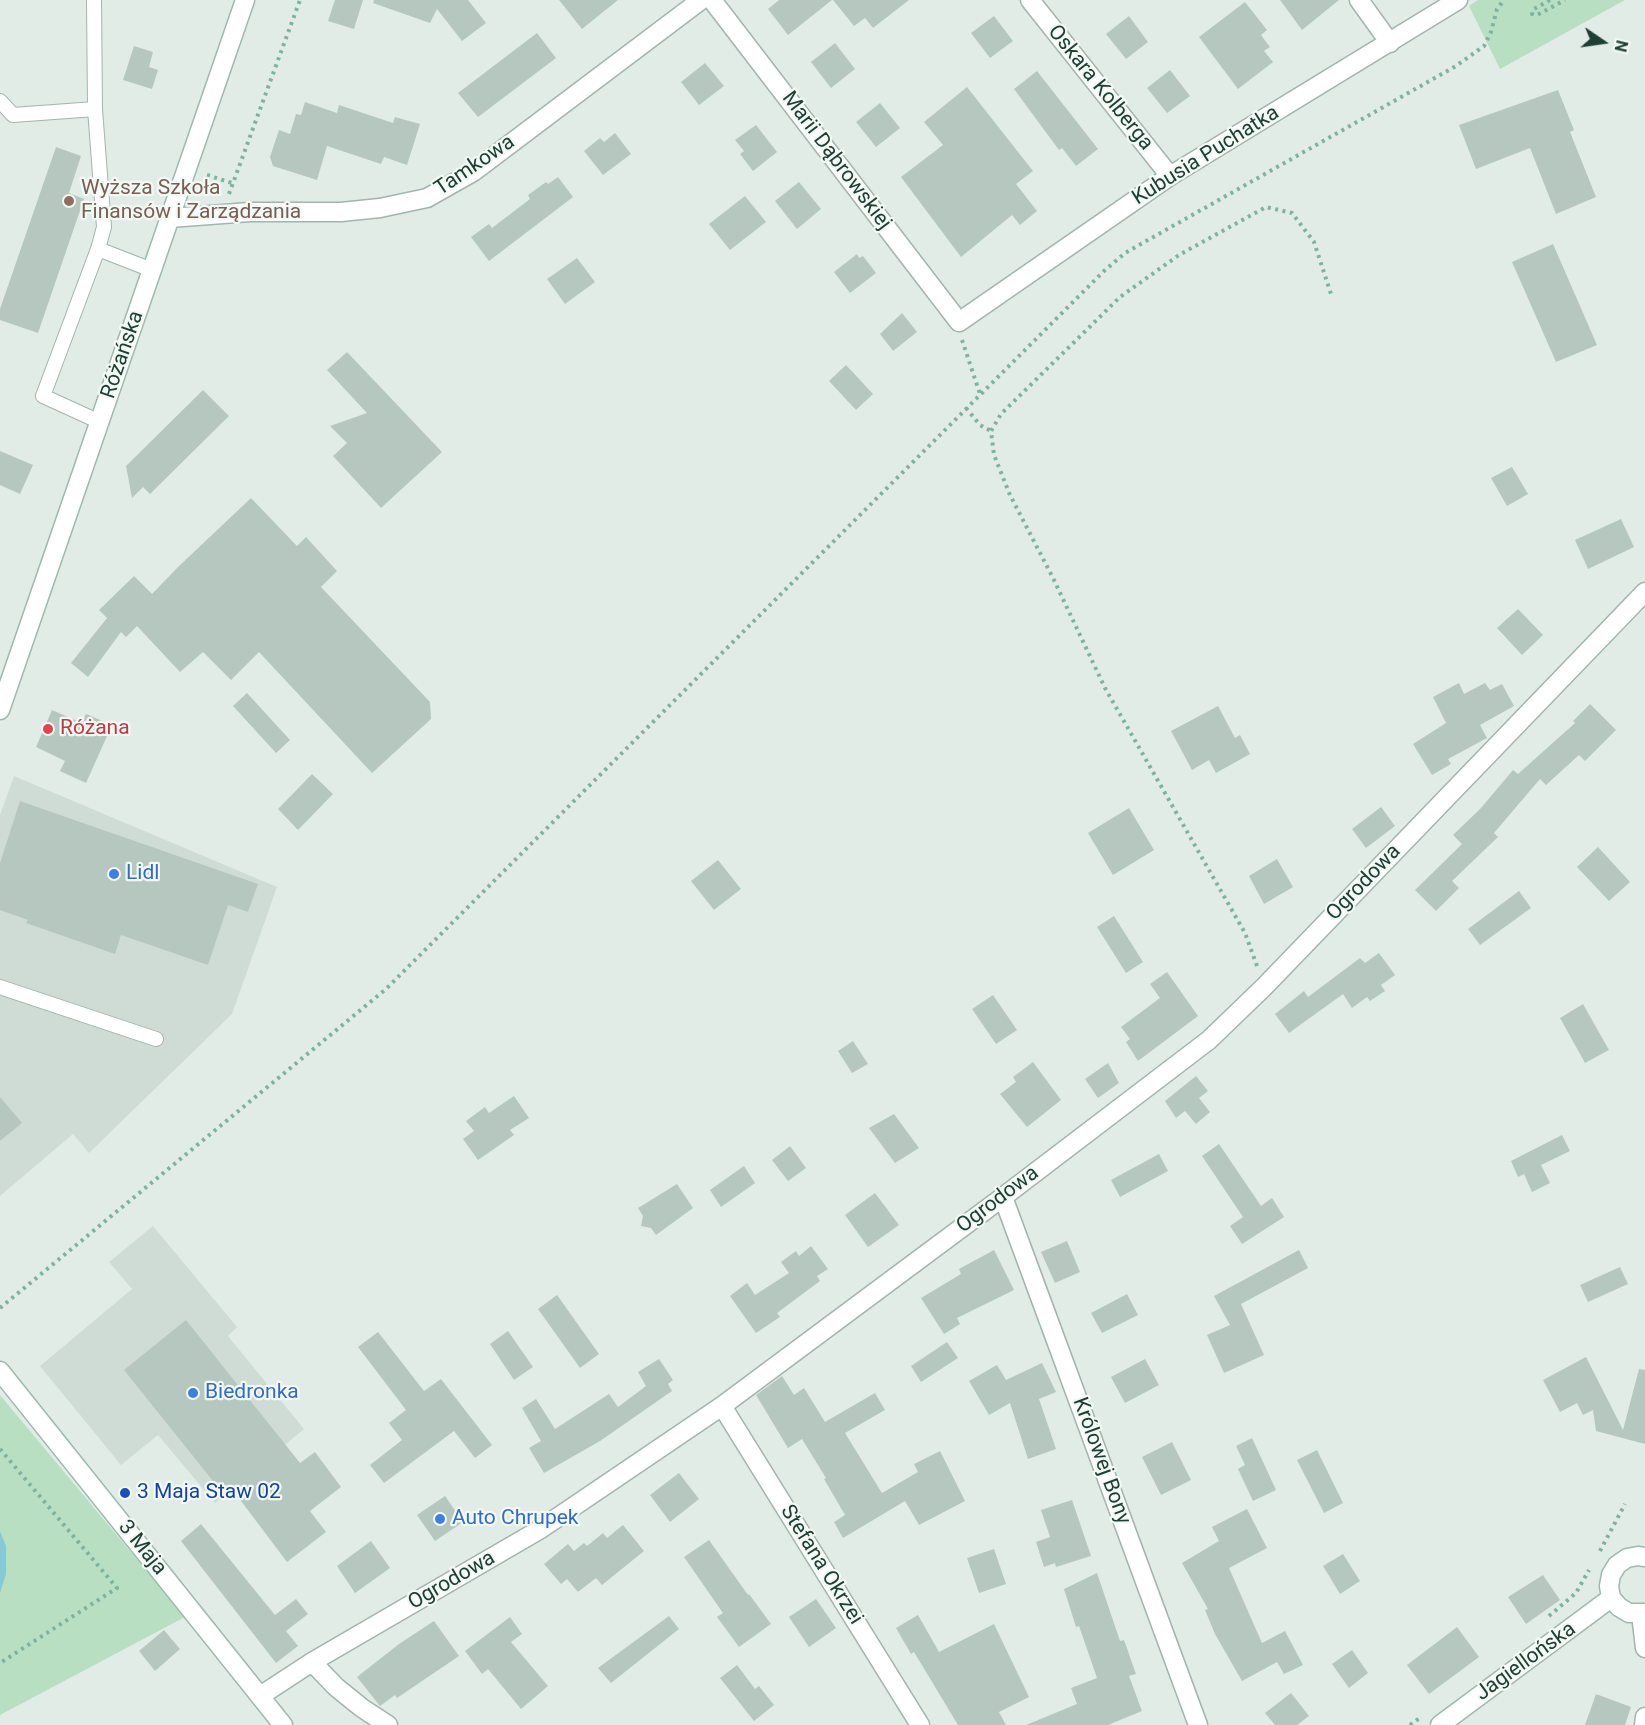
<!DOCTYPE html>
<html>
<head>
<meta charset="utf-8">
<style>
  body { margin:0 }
  #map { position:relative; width:1645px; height:1725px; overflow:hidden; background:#e1ece7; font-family:Roboto,sans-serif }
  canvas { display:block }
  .north { position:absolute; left:1573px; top:12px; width:60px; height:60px; -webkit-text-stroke:4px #f2f9f5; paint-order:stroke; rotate:103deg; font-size:16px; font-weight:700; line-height:24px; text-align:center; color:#203e35 }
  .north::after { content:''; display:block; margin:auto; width:21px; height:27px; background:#203e35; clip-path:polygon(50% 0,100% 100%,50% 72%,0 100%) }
</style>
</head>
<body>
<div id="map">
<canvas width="1645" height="1725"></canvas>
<div class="north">N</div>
</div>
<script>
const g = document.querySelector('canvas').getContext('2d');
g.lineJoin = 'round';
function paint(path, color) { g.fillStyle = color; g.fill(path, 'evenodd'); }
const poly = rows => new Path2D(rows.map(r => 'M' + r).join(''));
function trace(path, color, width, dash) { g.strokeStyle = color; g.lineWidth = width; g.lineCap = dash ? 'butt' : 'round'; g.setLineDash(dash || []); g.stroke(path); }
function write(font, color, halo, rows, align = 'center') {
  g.font = font + ' Roboto,sans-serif'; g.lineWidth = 4.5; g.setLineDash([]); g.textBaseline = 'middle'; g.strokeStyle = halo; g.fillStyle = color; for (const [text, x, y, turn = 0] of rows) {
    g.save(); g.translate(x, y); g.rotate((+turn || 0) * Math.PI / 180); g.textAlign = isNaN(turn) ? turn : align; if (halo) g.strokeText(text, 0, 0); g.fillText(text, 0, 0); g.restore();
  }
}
paint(poly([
  [14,776,277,887,232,1014,89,1153,73,1134,0,1196,0,815],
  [153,1226,237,1327,228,1336,304,1429,215,1503,158,1435,121,1465,40,1366,132,1289,109,1262]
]), '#cfdcd6');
paint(poly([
  [1478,0,1625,0,1500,69,1469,6],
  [0,1395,185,1617,0,1715]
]), '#b9dfc2');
paint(poly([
  [0,1531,6,1546,6,1574,0,1593]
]), '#86cad4');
paint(poly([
  [335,0,363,0,354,29,328,21],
  [374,0,468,0,486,23,462,41,437,9,430,23,373,3],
  [559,0,618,0,582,29],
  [779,0,832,0,788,35,768,9],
  [833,0,909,0,873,28,865,18,854,26],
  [1280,0,1339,0,1302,30],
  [1245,2,1267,30,1261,35,1270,47,1264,51,1273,62,1238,89,1199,37],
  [994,16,1013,41,990,58,971,33],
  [1129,16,1148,42,1126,59,1106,34],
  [537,33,556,58,478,117,458,93],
  [835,43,855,69,831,88,811,62],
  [134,46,153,52,149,67,158,70,152,89,123,80],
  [705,63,724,86,699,105,681,82],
  [1170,70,1190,96,1167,113,1147,88],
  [1037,71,1098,149,1076,166,1062,148,1059,150,1014,89],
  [967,87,1033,171,1016,184,1037,211,1020,225,1012,215,961,257,901,177,943,145,924,122],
  [1558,90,1574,130,1570,132,1596,197,1556,214,1530,148,1476,169,1459,125],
  [305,102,337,113,339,105,393,123,395,117,420,124,407,165,384,157,381,164,327,146,317,180,273,166,270,157,279,130,290,134,296,114,301,115],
  [880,103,900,128,876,147,856,122],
  [756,125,777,152,753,171,740,154,744,151,735,140],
  [615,133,631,154,603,175,584,151,600,138,604,142],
  [56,147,81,156,69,193,84,199,38,333,0,320,0,309],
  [558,177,573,197,489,261,471,237,489,224,492,228,530,199,528,195,546,182,548,184],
  [799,182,821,209,797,229,775,201],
  [745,196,766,222,730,250,709,224],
  [1553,244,1597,345,1556,362,1512,262],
  [857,254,859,258,863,256,876,273,850,293,834,272],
  [577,258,595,282,565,304,547,279],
  [902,313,917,332,893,351,880,334],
  [347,352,442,452,381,508,333,456,347,443,330,426,367,413,327,370],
  [846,365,873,394,856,410,829,381],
  [203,390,229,416,150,494,143,487,132,498,126,466],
  [0,451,33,465,20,494,0,485],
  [1512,467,1528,494,1507,506,1491,478],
  [251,498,297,546,306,537,337,571,321,587,430,702,431,719,372,773,259,652,231,680,203,652,180,672,137,626,126,637,121,632,88,677,71,663,107,618,99,610,134,576,152,594,178,567],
  [1621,519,1634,547,1588,569,1575,540],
  [1518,609,1543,635,1522,655,1497,628],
  [1459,683,1464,694,1485,683,1490,690,1502,684,1514,706,1480,725,1487,738,1448,759,1451,764,1432,775,1413,744,1446,723,1433,697],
  [247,693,290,740,276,753,233,706],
  [1590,704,1616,730,1585,761,1579,755,1546,785,1540,779,1494,833,1498,837,1452,881,1459,888,1436,911,1415,890,1462,844,1453,835,1481,808,1513,770,1518,774,1575,723,1573,721],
  [1218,706,1235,738,1240,735,1250,754,1216,773,1209,760,1192,770,1171,731],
  [52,710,82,723,86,714,112,725,86,783,60,771,65,761,36,747],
  [312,774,333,794,298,830,278,809],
  [20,801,258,884,248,912,228,905,208,965,121,935,115,954,26,923,28,920,0,910,0,863],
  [1381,807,1395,826,1366,848,1352,829],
  [1129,808,1154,850,1113,875,1088,833],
  [1598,847,1630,882,1609,901,1577,867],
  [1277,859,1293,887,1264,904,1249,876],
  [718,860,741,889,714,910,691,881],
  [1519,891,1531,908,1480,945,1468,929],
  [1114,916,1143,962,1126,973,1097,927],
  [1379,953,1395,975,1381,985,1385,991,1370,1001,1367,997,1352,1008,1343,994,1289,1033,1275,1014,1304,991,1308,997,1360,958,1365,963],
  [1167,972,1198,1016,1138,1061,1126,1042,1130,1039,1121,1027,1160,998,1150,984],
  [993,995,1017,1030,996,1044,972,1009],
  [1583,1004,1609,1050,1585,1063,1560,1018],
  [853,1041,868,1064,852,1073,838,1051],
  [1033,1062,1061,1100,1027,1127,1000,1094,1016,1082,1013,1077],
  [1108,1063,1119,1083,1098,1098,1085,1079],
  [1196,1076,1208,1091,1199,1098,1210,1112,1196,1124,1185,1111,1176,1118,1165,1101],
  [514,1096,529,1118,510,1130,514,1135,478,1160,463,1139,474,1131,466,1121,485,1107,489,1113],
  [0,1097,22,1123,0,1141],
  [894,1114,919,1148,895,1163,869,1128],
  [1562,1135,1570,1151,1541,1165,1550,1183,1532,1192,1524,1174,1518,1177,1511,1161],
  [1219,1144,1261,1206,1272,1198,1284,1217,1242,1244,1230,1226,1243,1217,1202,1156],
  [790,1146,806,1168,788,1181,772,1160],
  [1159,1154,1168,1171,1120,1197,1111,1180],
  [744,1166,755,1183,721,1207,710,1190],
  [677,1184,693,1208,656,1235,651,1228,641,1226,643,1216,638,1208],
  [875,1193,899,1225,868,1247,845,1215],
  [1067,1241,1080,1272,1055,1283,1041,1252],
  [811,1246,828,1269,817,1276,820,1281,777,1313,780,1317,756,1333,730,1296,747,1283,755,1295,789,1273,781,1262,796,1251,799,1256],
  [994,1250,1014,1290,957,1318,960,1324,944,1334,921,1298,961,1274,959,1269],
  [1299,1250,1308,1268,1241,1304,1264,1355,1224,1373,1207,1335,1230,1325,1214,1296],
  [1620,1267,1628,1284,1588,1302,1580,1285],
  [1127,1294,1138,1315,1102,1333,1091,1313],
  [557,1295,599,1354,580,1368,538,1309],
  [186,1320,300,1463,315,1452,341,1487,310,1511,326,1532,287,1562,229,1485,221,1491,124,1370],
  [508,1331,533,1367,514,1380,490,1344],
  [378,1332,424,1391,441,1379,492,1445,475,1458,454,1431,384,1483,370,1465,402,1440,389,1423,406,1410,358,1347],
  [947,1342,958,1358,921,1382,911,1366],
  [1586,1357,1623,1430,1639,1369,1645,1370,1645,1444,1596,1431,1593,1410,1583,1415,1577,1403,1560,1412,1543,1380],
  [659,1359,673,1380,668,1384,672,1391,600,1441,544,1473,529,1448,541,1441,522,1408,536,1399,555,1429,609,1394,618,1407,646,1386,638,1372],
  [1145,1359,1159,1385,1125,1403,1111,1377],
  [1042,1363,1056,1392,1039,1399,1056,1449,1028,1459,1010,1403,989,1415,969,1381,997,1365,1006,1380],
  [782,1376,794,1395,804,1388,825,1422,875,1393,885,1410,845,1433,882,1493,918,1472,914,1464,940,1451,965,1501,919,1525,905,1501,843,1538,834,1522,845,1515,824,1479,826,1478,802,1439,788,1448,756,1395],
  [1252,1438,1276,1490,1253,1501,1238,1469,1245,1465,1236,1446],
  [1172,1442,1191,1480,1161,1495,1142,1457],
  [1317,1450,1343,1503,1324,1513,1297,1460],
  [679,1473,699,1499,670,1522,650,1495],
  [445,1496,463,1522,435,1541,417,1515],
  [1072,1500,1091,1556,1056,1567,1055,1563,1044,1567,1036,1542,1050,1537,1041,1510],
  [1247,1509,1267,1548,1229,1568,1262,1643,1285,1631,1303,1665,1284,1674,1277,1662,1242,1681,1215,1634,1205,1610,1208,1609,1182,1563,1219,1541,1212,1527],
  [201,1524,275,1615,296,1599,308,1614,286,1631,298,1646,276,1663,181,1541],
  [623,1525,644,1551,602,1585,596,1578,578,1592,567,1579,561,1584,544,1564,568,1544,574,1551,584,1543,587,1546,603,1533,607,1538],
  [709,1540,748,1595,749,1594,771,1624,739,1647,717,1617,723,1613,684,1557],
  [371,1541,390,1568,355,1593,337,1566],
  [994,1549,1006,1584,979,1593,967,1558],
  [1343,1554,1360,1581,1340,1594,1323,1566],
  [1097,1573,1120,1641,1124,1640,1136,1674,1129,1676,1142,1711,1108,1725,1026,1725,1077,1704,1071,1688,1097,1678,1079,1626,1076,1627,1064,1589],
  [1543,1575,1560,1600,1526,1624,1508,1597],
  [816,1599,836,1628,809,1647,789,1617],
  [918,1615,939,1652,994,1624,1029,1697,999,1712,1006,1725,958,1725,914,1652,911,1654,896,1628],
  [669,1616,679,1629,611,1683,598,1668],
  [510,1617,522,1634,511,1642,548,1686,521,1709,488,1669,482,1674,465,1651],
  [434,1621,459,1656,397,1698,395,1695,380,1706,357,1677,399,1644],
  [1457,1627,1479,1657,1429,1694,1407,1665],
  [164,1630,180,1649,155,1671,139,1651],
  [1352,1650,1368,1673,1349,1688,1332,1664],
  [737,1665,755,1689,759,1686,774,1705,754,1721,720,1678],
  [1291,1693,1309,1716,1297,1725,1275,1725,1265,1713],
  [1596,1694,1631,1707,1625,1725,1585,1725]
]), '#b6c7c0');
const lane = poly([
  [94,0,95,109,104,227,98,249,152,270],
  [0,101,13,115,95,109],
  [98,249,43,396,100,422],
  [0,987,156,1039]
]);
const street = poly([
  [712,0,959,322,1170,176,1458,0],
  [1030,0,1170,176],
  [1359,0,1390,43],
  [170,218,250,212,341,212,380,208,427,198,473,172,701,0],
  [1003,1197,1198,1725],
  [722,1406,920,1725],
  [1641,1614,1645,1648],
  [312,1662,336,1687,362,1708,388,1725],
  [260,1696,312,1662,539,1530,722,1406,1003,1197,1209,1040,1264,987,1645,592],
  [1644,1725,1645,1717]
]);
const secondary = poly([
  [0,710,245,0],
  [0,1371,283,1725],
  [1645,1557,1638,1556,1627,1558,1617,1565,1611,1575,1609,1586,1611,1598,1619,1607,1629,1613,1645,1613],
  [1440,1725,1611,1598]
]);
trace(lane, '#a3b4ae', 16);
trace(street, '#a3b4ae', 21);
trace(secondary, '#9fb9af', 21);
trace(poly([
  [1550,0,1534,9,1532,14,1537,15,1565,0],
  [207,175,232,183],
  [229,194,300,0],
  [962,340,980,394],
  [966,408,980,425,991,431],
  [1257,966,1245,933,1105,688,1053,578,1010,495,994,455,991,431,1001,414,1120,297,1179,255,1266,207,1292,213,1314,242,1331,294],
  [0,1308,386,989,1104,271,1125,253,1456,66,1484,46,1491,32,1497,9,1504,0],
  [0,1449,117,1588,0,1663],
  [1600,1551,1625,1504],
  [1549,1616,1576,1593,1589,1570],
  [1410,1725,1421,1717]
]), '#80b2a1', 4, [3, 4.5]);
trace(lane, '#fff', 14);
trace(street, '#fff', 18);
trace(secondary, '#fff', 18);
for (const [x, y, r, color] of [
  [69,201,6,"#8d6e63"],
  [48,729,6,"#e0444e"],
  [114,874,6,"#3f7fe0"],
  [193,1393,6,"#3f7fe0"],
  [125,1493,6,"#1a4fb4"],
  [440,1519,6,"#3f7fe0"]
]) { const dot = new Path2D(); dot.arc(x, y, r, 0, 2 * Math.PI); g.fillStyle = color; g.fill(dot); trace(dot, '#f2f9f5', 2); }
write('21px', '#203e35', '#f2f9f5', [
  ["Oskara Kolberga",1100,88,51],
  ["Kubusia Puchatka",1206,156,-32],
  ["Marii Dąbrowskiej",836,161,53],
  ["Tamkowa",475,166,-34],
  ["Różańska",123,355,-71],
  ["Ogrodowa",1364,883,-46],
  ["Ogrodowa",998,1200,-37],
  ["Królowej Bony",1101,1461,70],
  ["3 Maja",142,1548,51],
  ["Stefana Okrzei",821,1565,58],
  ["Ogrodowa",452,1581,-30],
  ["Jagiellońska",1526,1662,-36]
]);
write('21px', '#785e54', '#f2f9f5', [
  ["Wyższa Szkoła",81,189],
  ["Finansów i Zarządzania",81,213]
], 'left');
write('21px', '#be3a42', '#f2f9f5', [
  ["Różana",60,729]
], 'left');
write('21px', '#366cbe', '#f2f9f5', [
  ["Lidl",126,874],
  ["Biedronka",205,1393],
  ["Auto Chrupek",452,1519]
], 'left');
write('21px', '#164399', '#f2f9f5', [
  ["3 Maja Staw 02",137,1493]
], 'left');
</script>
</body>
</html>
